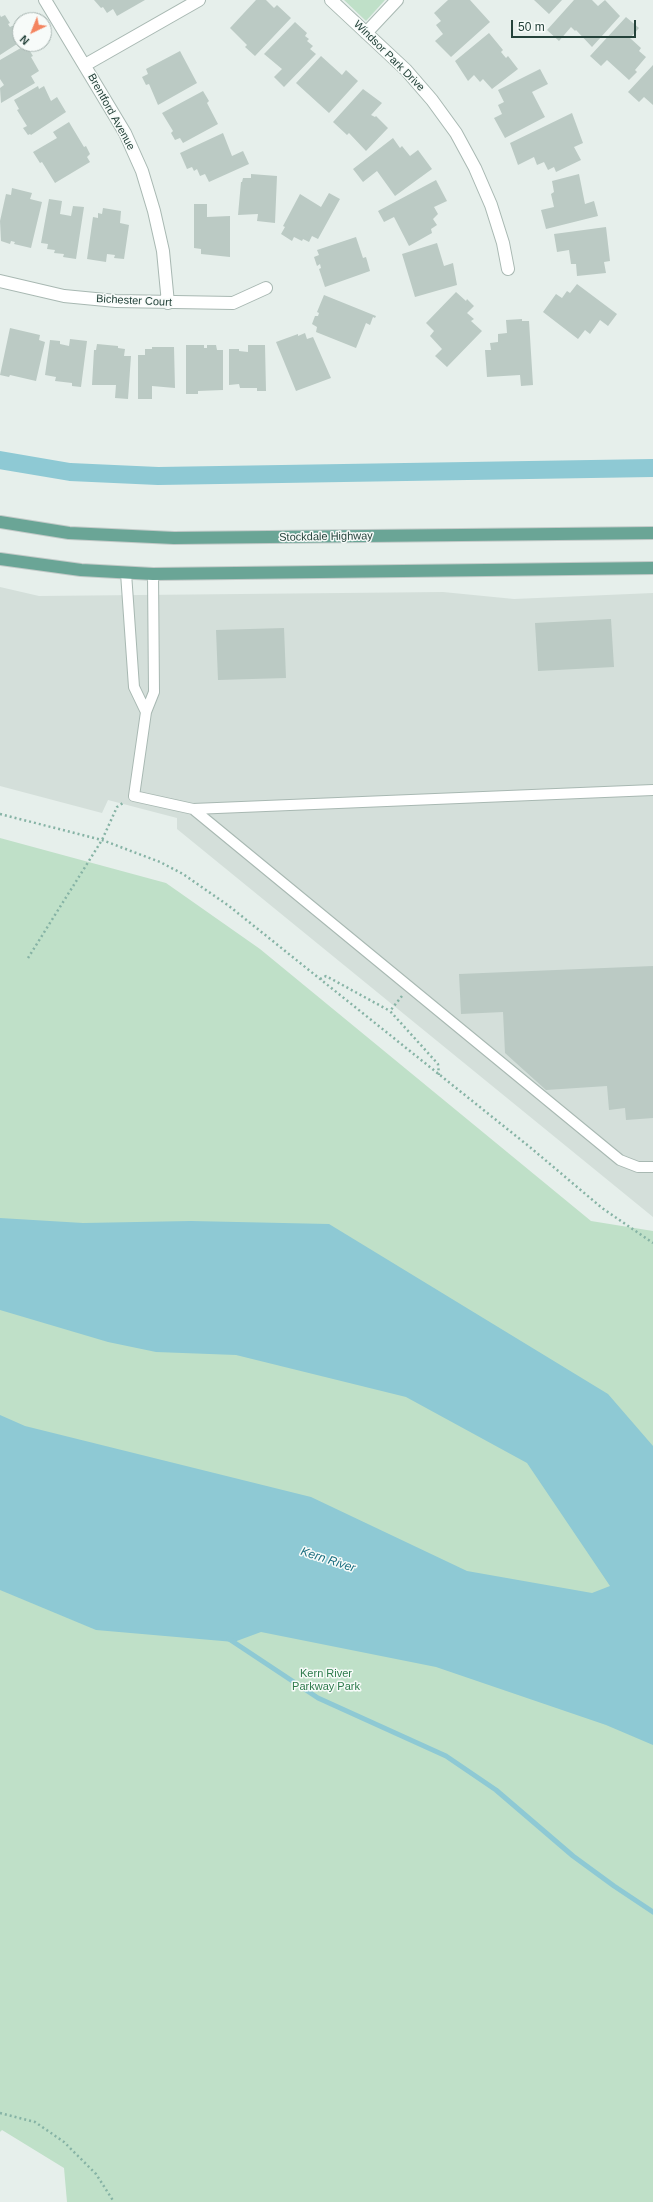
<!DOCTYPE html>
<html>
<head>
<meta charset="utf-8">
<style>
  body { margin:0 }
  #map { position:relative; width:653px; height:2202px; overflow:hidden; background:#e6efeb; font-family:Helvetica,sans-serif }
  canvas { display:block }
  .north { position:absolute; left:12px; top:12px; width:40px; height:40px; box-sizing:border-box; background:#f7fbf9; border:1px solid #a3b1ad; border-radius:50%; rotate:223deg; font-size:11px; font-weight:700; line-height:16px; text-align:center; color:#24423a }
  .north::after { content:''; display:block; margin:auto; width:14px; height:18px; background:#f4845f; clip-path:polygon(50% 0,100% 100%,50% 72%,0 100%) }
  .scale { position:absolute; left:511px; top:20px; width:125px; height:18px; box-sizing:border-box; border:2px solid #24423a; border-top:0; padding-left:5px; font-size:12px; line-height:14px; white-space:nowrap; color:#24423a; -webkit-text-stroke:3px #f7fbf9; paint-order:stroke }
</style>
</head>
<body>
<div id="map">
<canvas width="653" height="2202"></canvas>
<div class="north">N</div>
<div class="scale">50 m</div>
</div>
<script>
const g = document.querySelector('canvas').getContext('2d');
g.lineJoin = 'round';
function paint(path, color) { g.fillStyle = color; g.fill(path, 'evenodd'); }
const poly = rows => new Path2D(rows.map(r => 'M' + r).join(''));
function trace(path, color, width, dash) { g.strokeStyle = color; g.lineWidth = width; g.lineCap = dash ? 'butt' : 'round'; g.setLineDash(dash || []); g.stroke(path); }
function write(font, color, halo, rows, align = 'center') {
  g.font = font + ' Helvetica,sans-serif'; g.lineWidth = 3; g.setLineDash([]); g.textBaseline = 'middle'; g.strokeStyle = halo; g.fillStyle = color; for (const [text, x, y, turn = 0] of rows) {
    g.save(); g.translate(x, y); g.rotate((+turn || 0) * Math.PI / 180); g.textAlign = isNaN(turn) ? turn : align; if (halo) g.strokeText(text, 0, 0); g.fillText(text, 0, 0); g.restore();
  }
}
paint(poly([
  [0,587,39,596,443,592,514,599,653,593,653,1217,177,829,177,818,108,800,102,813,0,786]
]), '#d4dfda');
paint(poly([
  [344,0,385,0,366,21],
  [0,838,166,883,260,949,591,1221,653,1231,653,2202,67,2202,64,2168,2,2130,0,2132]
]), '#bfe0c8');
paint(poly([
  [0,1218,83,1223,191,1221,329,1224,608,1394,653,1446,653,1745,606,1725,436,1667,261,1632,234,1642,96,1630,0,1590,0,1415,25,1426,311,1497,467,1571,592,1593,610,1586,527,1463,406,1397,236,1355,156,1352,108,1342,0,1310]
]), '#8ec9d4');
trace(poly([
  [229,1639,318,1698,446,1756,496,1790,573,1856,614,1886,653,1912]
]), '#8ec9d4', 5);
trace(poly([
  [0,460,70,472,158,476,653,468]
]), '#8ec9d4', 18);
paint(poly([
  [94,0,145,0,117,16,113,9,107,13,103,7,101,8],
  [256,0,266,0,274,8,277,5,291,18,255,56,245,47,247,45,230,28],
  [448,0,470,0,490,22,451,57,435,41,443,34,436,25,441,21,434,13],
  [534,0,562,0,549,14],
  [574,0,592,0,598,6,605,0,620,16,592,47,576,30,575,31,571,27,559,41,547,30],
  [0,15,1,17,5,15,10,23,8,24,10,27,14,25,20,35,20,42,0,55],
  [626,17,639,28,630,38,641,48,639,51,646,57,635,70,637,72,629,80,607,60,601,66,590,56],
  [295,22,307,33,305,36,309,39,307,41,313,46,310,49,316,54,284,87,274,77,282,69,264,54],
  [489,33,503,50,501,52,506,58,508,56,518,69,492,89,483,79,480,82,474,75,468,81,455,61],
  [26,45,33,56,31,57,39,71,31,76,35,83,1,103,0,88,4,85,0,79,0,60],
  [180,51,197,83,158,105,149,84,146,85,142,77,148,74,146,69],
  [321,56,342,75,346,70,358,81,329,113,296,83],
  [653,65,653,105,644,97,639,102,628,92],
  [540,69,548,84,532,92,545,117,505,138,494,118,502,114,498,105,504,102,498,90],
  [38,86,39,89,44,86,51,101,57,97,66,112,31,135,30,134,28,135,23,128,27,126,17,110,19,109,14,100],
  [363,89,382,103,371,115,375,117,376,116,388,128,366,151,349,133,347,135,333,122],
  [203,91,209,101,207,103,218,124,183,143,180,138,175,140,171,133,173,131,162,113],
  [572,113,583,143,574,147,581,160,556,172,554,167,548,170,544,162,537,165,534,157,518,165,510,143],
  [69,122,84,147,86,146,90,154,87,157,90,162,55,183,42,162,40,163,33,152,57,138,53,132],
  [223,133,232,156,243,151,249,164,209,182,205,174,200,176,197,169,194,171,192,167,187,169,180,153],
  [393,138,400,148,402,146,410,156,418,150,432,169,395,196,377,171,363,182,353,169],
  [251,174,277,176,275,223,257,221,258,214,238,215,241,182,242,182,243,178,251,178],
  [579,174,585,204,594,201,598,216,546,229,541,210,554,207,551,194,554,192,552,181],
  [436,180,447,201,434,207,438,214,433,219,437,225,431,229,432,233,409,246,394,217,384,222,378,211],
  [12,188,32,193,30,199,42,202,31,248,14,244,15,242,11,241,10,244,1,241,0,221,6,194,11,195],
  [329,193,340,199,318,239,312,236,309,242,303,239,302,241,294,237,292,241,281,234,285,227,283,226,300,194,321,207],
  [49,199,62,201,60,214,71,216,73,206,84,207,76,259,63,257,64,254,54,253,55,250,47,249,48,244,41,243],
  [194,204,207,204,207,217,230,216,230,257,201,254,201,249,194,248],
  [103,208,121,211,120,223,129,225,124,259,114,258,115,255,107,254,106,262,87,259,93,217,98,218,98,213,102,214],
  [606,227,610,261,604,262,606,273,577,276,576,264,571,264,569,250,557,252,554,234],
  [356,237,363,258,366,257,370,271,325,287,319,269,321,268,320,264,317,266,314,257,319,255,317,250],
  [437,243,444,266,453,263,457,285,415,297,402,254],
  [577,284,617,314,608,326,600,320,590,334,585,330,578,339,543,312,556,294,562,298,567,291,570,293],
  [456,292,466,301,467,299,474,306,467,313,474,319,471,321,482,331,447,367,435,356,442,349,430,336,434,331,426,323],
  [324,295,376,316,375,318,373,317,370,325,366,323,356,348,316,332,317,327,312,324,315,316,318,316,319,313,317,312],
  [522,319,522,321,529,321,533,385,521,386,520,375,487,377,485,350,491,350,490,343,498,342,498,334,507,333,506,320],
  [10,328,40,335,39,340,45,342,36,381,10,375,9,377,0,375],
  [305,333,307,339,313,337,331,378,296,391,276,342,298,334,298,336],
  [70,339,87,341,81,387,72,386,72,383,55,381,56,377,45,375,50,340,60,341,60,344,69,346],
  [97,344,118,346,118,348,125,349,124,356,131,356,128,399,115,398,116,385,92,385,94,350,96,350],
  [186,345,204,345,204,348,207,348,207,345,216,345,217,350,223,350,223,390,198,391,198,394,186,394],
  [248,345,265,345,266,391,257,391,257,388,240,388,239,384,229,385,229,349,239,349,239,351,248,352],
  [152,347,174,347,175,388,152,386,152,399,138,399,138,355,145,355,145,349,152,349],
  [611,619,614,667,538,671,535,623],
  [284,628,286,678,218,680,216,630],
  [653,966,653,1118,626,1120,625,1108,609,1110,607,1086,546,1090,505,1053,503,1012,461,1014,459,974]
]), '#bbcac4');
const service = poly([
  [126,573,134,687,146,712],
  [153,574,154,692,146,712,134,796,193,809,653,790],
  [193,809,620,1160,638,1167,653,1167]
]);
const minor = poly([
  [45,0,125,133,142,171,154,211,163,251,168,303],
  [331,0,406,70,432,100,456,133,475,168,491,205,503,243,508,269],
  [366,33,397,0],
  [85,65,199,0],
  [0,281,64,296,116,301,233,303,266,288]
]);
const primary = poly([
  [0,522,69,533,174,538,653,533],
  [0,559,81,570,153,574,653,568]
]);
trace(service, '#a8b8b2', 12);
trace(minor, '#a8b8b2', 14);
trace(primary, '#c2cac8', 14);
trace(poly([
  [0,814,102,840,160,862,183,874,229,906,531,1148,602,1208,653,1243],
  [28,958,102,840,117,807,123,803],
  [320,979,326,976,390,1011],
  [402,996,390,1011,438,1064,439,1075],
  [0,2113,35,2122,64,2142,96,2174,114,2202]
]), '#86b3a5', 2.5, [2, 3]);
trace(service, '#fff', 10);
trace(minor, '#fff', 12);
trace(primary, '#6aa596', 12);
write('11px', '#24423a', '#f7fbf9', [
  ["Windsor Park Drive",389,56,45],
  ["Brentford Avenue",111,112,61],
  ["Bichester Court",134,301,3],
  ["Stockdale Highway",326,537,-1]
]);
write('11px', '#2d7a4b', '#f7fbf9', [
  ["Kern River",326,1674],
  ["Parkway Park",326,1687]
]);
write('italic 12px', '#1c6f80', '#f7fbf9', [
  ["Kern River",328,1560,18]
]);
</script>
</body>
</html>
